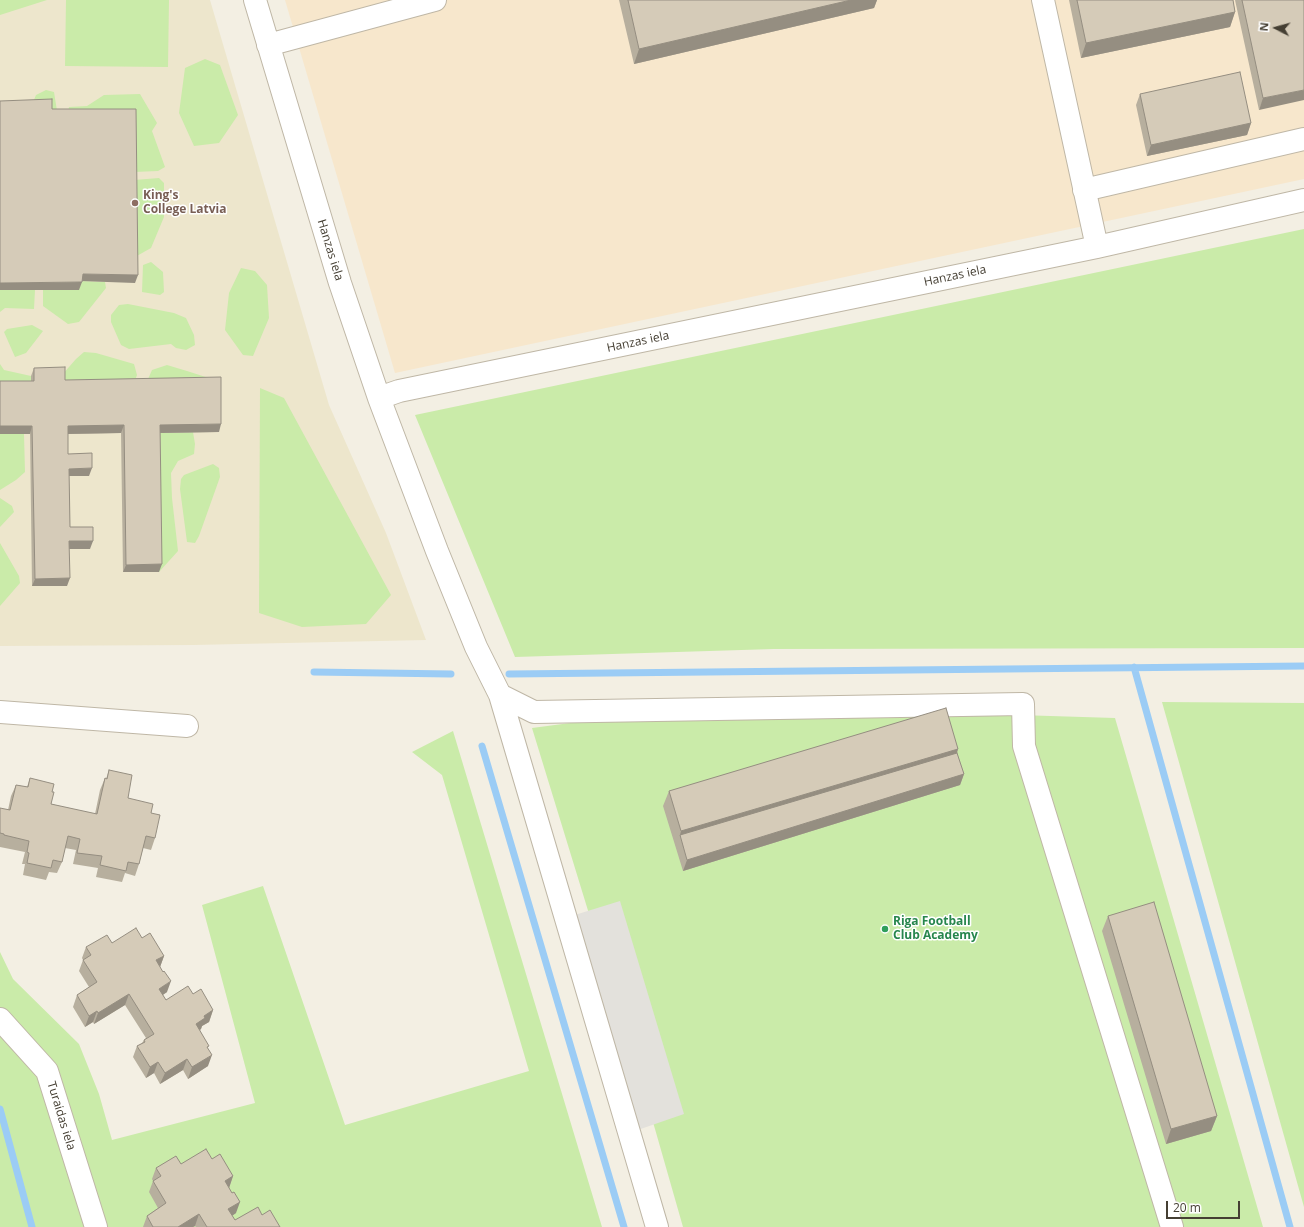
<!DOCTYPE html>
<html>
<head>
<meta charset="utf-8">
<style>
  body { margin:0 }
  #map { position:relative; width:1304px; height:1227px; overflow:hidden; background:#f3efe3; font-family:"Open Sans",sans-serif }
  canvas { display:block }
  .north { position:absolute; left:1256px; top:8px; width:40px; height:40px; -webkit-text-stroke:3px #fff; paint-order:stroke; rotate:276deg; font-size:11px; font-weight:700; line-height:16px; text-align:center; color:#453f33 }
  .north::after { content:''; display:block; margin:auto; width:14px; height:18px; background:#453f33; clip-path:polygon(50% 0,100% 100%,50% 72%,0 100%) }
  .scale { position:absolute; left:1166px; top:1201px; width:74px; height:18px; box-sizing:border-box; border:2px solid #453f33; border-top:0; padding-left:5px; font-size:12px; line-height:14px; white-space:nowrap; color:#453f33; -webkit-text-stroke:3px #fff; paint-order:stroke }
</style>
</head>
<body>
<div id="map">
<canvas width="1304" height="1227"></canvas>
<div class="north">N</div>
<div class="scale">20 m</div>
</div>
<script>
const g = document.querySelector('canvas').getContext('2d');
g.lineJoin = 'round';
function paint(path, color) { g.fillStyle = color; g.fill(path, 'evenodd'); }
const poly = rows => new Path2D(rows.map(r => 'M' + r).join(''));
function trace(path, color, width, dash) { g.strokeStyle = color; g.lineWidth = width; g.lineCap = dash ? 'butt' : 'round'; g.setLineDash(dash || []); g.stroke(path); }
function write(font, color, halo, rows, align = 'center') {
  g.font = font + ' "Open Sans",sans-serif'; g.lineWidth = 3; g.setLineDash([]); g.textBaseline = 'middle'; g.strokeStyle = halo; g.fillStyle = color; for (const [text, x, y, turn = 0] of rows) {
    g.save(); g.translate(x, y); g.rotate((+turn || 0) * Math.PI / 180); g.textAlign = isNaN(turn) ? turn : align; if (halo) g.strokeText(text, 0, 0); g.fillText(text, 0, 0); g.restore();
  }
}
paint(poly([
  [285,0,1304,0,1304,179,395,373]
]), '#f7e7cc');
paint(poly([
  [0,0,210,0,329,405,386,533,426,640,193,645,0,646]
]), '#ede6cc');
paint(poly([
  [0,0,47,0,0,15],
  [66,0,169,0,168,67,65,66],
  [205,59,220,65,238,115,219,143,194,146,179,113,185,68],
  [46,90,54,92,58,117,31,107,36,95],
  [140,94,157,123,152,131,165,167,158,171,134,172,67,117,69,107,87,106,104,95],
  [159,178,164,183,164,217,151,248,135,257,134,180],
  [1304,229,1304,648,774,649,515,657,415,415],
  [151,262,163,272,164,292,160,295,142,292,143,265],
  [241,268,255,271,267,285,269,318,253,356,243,355,225,330,229,293],
  [80,281,105,282,106,288,79,322,68,324,43,306,43,290,79,290],
  [0,290,35,290,34,309,5,308,0,312],
  [128,304,174,313,186,318,194,335,195,345,186,350,176,348,171,344,129,349,121,345,111,322,111,315,119,305],
  [32,325,43,331,26,353,15,357,4,332,7,329],
  [84,352,96,353,134,364,137,375,133,386,62,388,62,375,76,359],
  [0,364,4,370,31,376,31,389,0,389],
  [167,365,187,371,215,380,145,386,152,370],
  [260,388,284,398,391,595,366,624,302,627,259,613],
  [193,432,195,444,194,454,178,461,171,473,172,498,178,551,159,572,157,433],
  [0,434,24,434,25,472,16,480,0,490],
  [213,464,219,468,220,477,199,536,195,543,187,542,180,489,181,479,184,475],
  [0,494,0,498,12,506,14,512,0,527],
  [0,543,19,576,20,583,0,606],
  [1162,702,1304,703,1304,1207],
  [986,714,1115,718,1263,1227,683,1227,655,1129,532,728,593,720],
  [453,731,602,1227,0,1227,0,952,13,979,79,1044,99,1094,112,1140,255,1103,202,905,263,886,345,1125,529,1071,442,775,412,752]
]), '#caeba9');
paint(poly([
  [620,901,684,1114,629,1133,565,918]
]), '#e3e1dc');
trace(poly([
  [1134,667,1290,1227],
  [314,672,451,674],
  [509,674,1304,666],
  [482,746,624,1227],
  [0,1109,32,1227]
]), '#9bccf5', 7);
const minor = poly([
  [255,0,340,283,379,398,437,551,476,647,500,695,657,1227],
  [1043,0,1097,247],
  [268,45,435,0],
  [1084,190,1304,139],
  [379,398,399,391,1097,247,1304,200],
  [500,695,534,712,1023,704,1024,746,1172,1227],
  [0,712,187,726],
  [0,1019,47,1071,96,1227]
]);
trace(minor, '#bfb7a6', 24);
trace(minor, '#fff', 22);
paint(poly([
  [619,0,877,0,874,8,634,64],
  [1069,0,1233,0,1235,12,1230,27,1081,58],
  [1235,0,1304,0,1259,110],
  [1140,94,1251,123,1247,135,1147,156,1136,105],
  [34,368,65,380,219,432,160,433,159,572,123,572,121,433,68,434,68,454,89,476,69,476,70,527,90,549,69,549,67,586,32,586,30,434,0,434,0,381,31,381,31,376],
  [958,749,957,753,964,774,960,785,683,871,663,806,669,791],
  [109,770,128,798,151,813,155,838,151,850,143,848,139,864,135,876,125,873,122,882,96,877,98,868,73,864,76,850,65,848,62,862,57,873,49,872,46,880,23,875,25,864,22,864,25,852,0,847,0,809,8,810,11,796,16,785,27,787,30,778,52,792,51,804,95,814,100,790,105,778,106,779],
  [1108,916,1217,1116,1211,1131,1166,1144,1102,931],
  [142,938,164,956,160,967,167,992,163,995,166,1000,193,994,213,1010,209,1022,202,1026,201,1029,200,1030,208,1048,208,1066,188,1079,183,1070,160,1084,154,1073,146,1078,133,1057,137,1046,142,1043,144,1040,146,1038,125,1005,94,1024,93,1022,85,1027,73,1007,77,995,89,987,79,971,83,960,82,958,86,947],
  [212,1159,233,1176,229,1188,236,1213,232,1216,235,1220,262,1215,280,1227,196,1227,195,1226,193,1227,143,1227,147,1216,158,1208,149,1192,153,1181,152,1179,156,1168]
]), '#b7af9e');
paint(poly([
  [851,0,877,0,874,8,634,64,639,49],
  [1235,12,1230,27,1081,58,1086,43],
  [1304,90,1304,100,1259,110,1263,98],
  [1251,123,1247,135,1147,156,1151,145],
  [83,274,138,275,135,283,80,281],
  [82,282,79,290,0,290,0,283],
  [221,424,219,432,157,433,160,425],
  [124,425,121,433,65,434,68,426],
  [0,426,32,426,30,434,0,434],
  [92,468,89,476,66,476,69,469],
  [69,541,93,541,90,549,66,549],
  [162,564,159,572,123,572,126,565],
  [70,578,67,586,32,586,35,579],
  [958,749,953,764,680,835,681,831],
  [964,774,960,785,683,871,687,860],
  [164,956,160,967,156,960],
  [171,981,167,992,155,1000,159,989],
  [129,994,125,1005,94,1024,98,1013],
  [213,1010,209,1022,202,1026,201,1029,192,1035,196,1024,204,1016],
  [97,1011,93,1022,85,1027,89,1016],
  [212,1055,208,1066,188,1079,192,1067],
  [187,1059,183,1070,160,1084,165,1073],
  [158,1062,154,1073,146,1078,150,1067],
  [1217,1116,1211,1131,1166,1144,1171,1129],
  [233,1176,229,1188,225,1181],
  [240,1202,236,1213,224,1221,228,1209],
  [199,1214,195,1226,193,1227,178,1227]
]), '#958e81');
const building = poly([
  [628,0,851,0,639,49,628,0],
  [1077,0,1233,0,1235,12,1086,43,1077,0],
  [1242,0,1304,0,1304,90,1263,98,1242,0],
  [1240,72,1251,123,1151,145,1140,94,1240,72],
  [52,99,52,109,136,109,138,275,83,274,82,282,0,283,0,101,52,99],
  [65,367,65,380,221,377,221,424,160,425,162,564,126,565,124,425,68,426,68,454,92,453,92,468,69,469,70,527,93,527,93,541,69,541,70,578,35,579,32,426,0,426,0,381,34,381,34,368,65,367],
  [946,708,958,749,681,831,669,791,946,708],
  [957,753,964,774,687,860,680,835,957,753],
  [109,770,132,775,128,798,153,804,151,813,160,815,155,838,146,836,139,864,128,862,126,871,100,865,102,856,77,853,80,839,68,836,62,862,53,860,51,868,27,863,29,853,27,852,29,841,4,835,4,834,0,833,0,808,10,810,16,785,28,787,30,778,54,784,52,792,54,792,51,804,97,814,105,778,107,779,109,770],
  [1154,902,1217,1116,1171,1129,1108,916,1154,902],
  [136,928,142,938,150,933,164,956,156,960,163,972,164,971,171,981,159,989,166,1000,188,986,193,994,201,989,213,1010,204,1016,205,1018,196,1024,209,1046,207,1047,212,1055,192,1067,187,1059,165,1073,158,1062,150,1067,137,1046,145,1042,144,1040,154,1034,129,994,98,1013,97,1011,89,1016,77,995,97,982,83,960,91,955,86,947,107,935,112,943,136,928],
  [206,1149,212,1159,220,1154,233,1176,225,1181,232,1193,234,1192,240,1202,228,1209,235,1220,258,1207,262,1215,270,1210,280,1227,207,1227,199,1214,178,1227,153,1227,147,1216,166,1203,153,1181,161,1176,156,1168,176,1156,181,1164,206,1149]
]);
paint(building, '#d5cbb8');
trace(building, '#958e81', 1);
for (const [x, y, r, color] of [
  [135,203,4,"#8d6e63"],
  [885,929,4,"#2e9e5b"]
]) { const dot = new Path2D(); dot.arc(x, y, r, 0, 2 * Math.PI); g.fillStyle = color; g.fill(dot); trace(dot, '#fff', 1.5); }
write('bold 12px', '#785e54', '#fff', [
  ["King's",143,196],
  ["College Latvia",143,210]
], 'left');
write('12px', '#453f33', '#fff', [
  ["Hanzas iela",330,250,73],
  ["Hanzas iela",955,276,-12],
  ["Hanzas iela",638,342,-12],
  ["Turaidas iela",61,1116,73]
]);
write('bold 12px', '#27864d', '#fff', [
  ["Riga Football",893,922],
  ["Club Academy",893,936]
], 'left');
</script>
</body>
</html>
